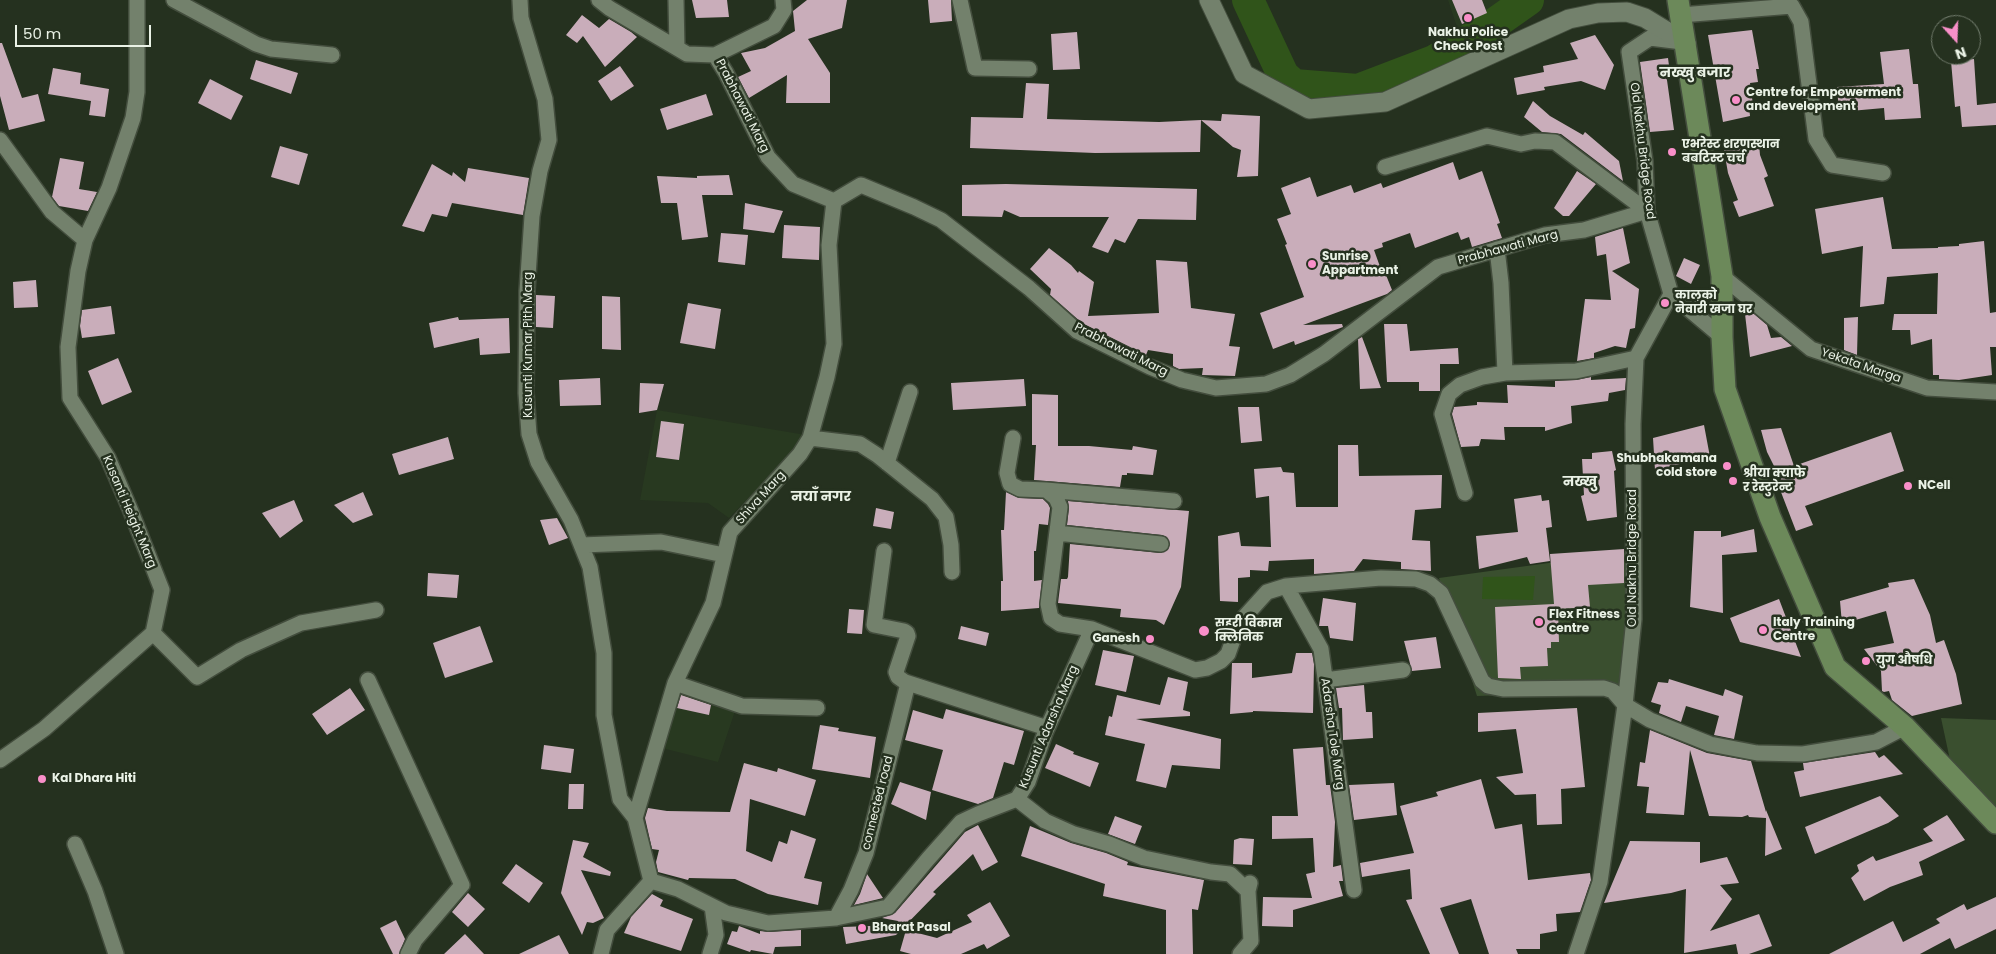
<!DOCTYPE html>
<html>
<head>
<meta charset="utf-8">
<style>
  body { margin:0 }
  #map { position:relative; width:1996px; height:954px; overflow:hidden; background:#25311f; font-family:Poppins,sans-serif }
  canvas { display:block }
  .north { position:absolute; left:1931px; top:15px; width:50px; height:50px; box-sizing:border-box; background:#25311f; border:1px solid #747e6f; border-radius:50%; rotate:160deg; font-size:14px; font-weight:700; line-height:20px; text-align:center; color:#eaf2e6 }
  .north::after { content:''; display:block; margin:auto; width:18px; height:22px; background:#f98fc9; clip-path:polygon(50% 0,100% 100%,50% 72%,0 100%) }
  .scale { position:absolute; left:15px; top:25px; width:136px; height:22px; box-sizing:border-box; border:2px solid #eaf2e6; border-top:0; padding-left:6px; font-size:15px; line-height:18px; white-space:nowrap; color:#eaf2e6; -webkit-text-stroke:4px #25311f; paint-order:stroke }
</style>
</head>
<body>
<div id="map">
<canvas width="1996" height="954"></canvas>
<div class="north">N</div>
<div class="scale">50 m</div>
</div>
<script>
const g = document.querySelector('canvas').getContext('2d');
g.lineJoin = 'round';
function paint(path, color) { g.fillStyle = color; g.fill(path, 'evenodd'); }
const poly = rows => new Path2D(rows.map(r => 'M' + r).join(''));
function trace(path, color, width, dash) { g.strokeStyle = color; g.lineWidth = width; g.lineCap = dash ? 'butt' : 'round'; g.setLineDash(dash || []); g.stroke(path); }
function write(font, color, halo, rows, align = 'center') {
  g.font = font + ' Poppins,"Noto Sans Devanagari",sans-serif'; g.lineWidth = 5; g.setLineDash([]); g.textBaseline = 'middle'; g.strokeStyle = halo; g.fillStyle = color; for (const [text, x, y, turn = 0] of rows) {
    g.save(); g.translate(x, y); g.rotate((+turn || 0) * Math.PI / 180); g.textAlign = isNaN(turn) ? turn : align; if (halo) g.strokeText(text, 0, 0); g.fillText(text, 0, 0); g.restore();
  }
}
paint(poly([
  [1448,0,1504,0,1460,36],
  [657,410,806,435,795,450,729,518,708,503,640,500],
  [678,686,737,705,718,762,658,747]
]), '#283920');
paint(poly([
  [1629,552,1622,691,1477,696,1439,578],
  [1941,718,1996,720,1996,825,1950,760]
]), '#3a4f2f');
paint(poly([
  [1535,576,1533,600,1482,599,1483,577]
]), '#30541a');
trace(poly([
  [1248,0,1283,75,1294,85,1358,90,1434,61,1484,31,1528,0]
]), '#30541a', 32);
paint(poly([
  [692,0,727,0,729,17,696,18],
  [807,0,847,0,842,28,808,39,830,73,830,103,786,103,787,75,749,98,738,77,751,71,741,53,765,48,795,31,793,11],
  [928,0,951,0,952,21,930,23],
  [1452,0,1482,0,1487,13,1462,24],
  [582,15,599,28,609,19,631,32,637,37,605,67,583,36,577,43,566,35],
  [1752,30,1759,69,1756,69,1758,82,1750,83,1753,105,1749,106,1750,116,1723,122,1708,35],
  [1077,32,1080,69,1053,70,1051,34],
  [1595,35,1614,65,1605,90,1581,81,1544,87,1545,90,1517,95,1514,78,1544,72,1543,66,1578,59,1570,43],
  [0,43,2,43,22,98,38,94,45,121,9,130,0,96],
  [1909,49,1913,84,1918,84,1921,118,1885,120,1884,108,1839,112,1837,87,1884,84,1880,52],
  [1668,58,1670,73,1666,73,1674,130,1650,132,1640,62],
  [1974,59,1977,105,1996,103,1996,125,1962,127,1960,106,1955,107,1951,61],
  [256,60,298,73,291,94,250,79],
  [620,66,634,86,611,101,598,81],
  [53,68,81,73,80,84,109,89,105,117,89,115,91,101,48,94],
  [210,79,243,96,231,120,198,103],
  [1026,83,1049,84,1047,119,1159,122,1201,120,1200,152,1095,153,970,148,971,117,1023,118],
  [706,94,713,115,667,130,660,109],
  [1533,101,1550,116,1583,135,1585,132,1619,161,1623,181,1561,134,1542,132,1524,117],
  [1222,114,1260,116,1258,176,1237,177,1241,150,1233,147,1201,120,1221,121],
  [1759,144,1760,155,1768,176,1764,178,1774,206,1739,217,1733,202,1738,200,1728,173,1724,150],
  [280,146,308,154,299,185,271,177],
  [60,158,84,162,79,189,97,192,88,211,59,206,52,197],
  [1453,162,1459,180,1482,171,1500,223,1497,224,1502,238,1472,247,1469,237,1461,240,1458,232,1415,248,1410,233,1382,243,1383,247,1374,250,1383,275,1386,275,1392,290,1387,294,1303,325,1342,324,1343,327,1295,345,1294,341,1273,349,1260,313,1304,297,1285,245,1287,244,1277,219,1291,214,1281,188,1310,177,1317,197,1351,185,1354,193,1381,183,1383,188],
  [432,164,452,176,453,172,465,182,468,168,529,178,523,215,452,203,447,217,432,214,424,232,402,226],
  [1577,171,1596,184,1569,216,1563,216,1554,208],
  [729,175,733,195,702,195,708,237,682,240,677,203,661,203,657,176,697,178,697,176],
  [1006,184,1197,189,1196,220,1138,219,1125,243,1115,239,1108,253,1092,247,1109,217,1020,217,1004,210,1002,217,962,216,962,185],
  [1883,197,1892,249,1938,248,1938,247,1959,246,1959,244,1984,241,1990,313,1996,312,1996,347,1990,347,1992,375,1959,380,1939,379,1939,375,1933,375,1932,339,1911,345,1910,330,1892,330,1894,314,1937,314,1938,273,1887,277,1884,304,1860,307,1863,246,1822,254,1815,209],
  [745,203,783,211,774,233,743,229],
  [784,225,820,227,819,260,782,258],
  [1623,228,1630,263,1612,271,1639,289,1635,328,1630,329,1626,348,1615,346,1594,353,1594,358,1577,361,1585,299,1611,300,1606,254,1597,256,1595,237],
  [721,233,748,235,745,265,718,262],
  [1049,248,1071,265,1078,273,1079,271,1094,282,1088,316,1159,313,1156,260,1187,262,1191,308,1235,314,1229,346,1240,347,1235,376,1202,375,1203,368,1179,369,1173,366,1173,354,1148,350,1146,355,1082,323,1050,295,1051,289,1030,269],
  [1684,258,1700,265,1691,284,1676,276],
  [36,280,38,307,14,308,13,282],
  [536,295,555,296,553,328,536,327],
  [602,296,620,297,621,350,602,349],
  [688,303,721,309,715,349,680,343],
  [111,306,115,334,82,338,80,326,82,310],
  [1745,314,1754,314,1767,325,1771,338,1781,337,1792,346,1750,357],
  [458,317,459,320,509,318,510,353,480,355,479,338,434,348,429,323],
  [1858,317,1857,355,1844,350,1844,318],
  [1384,324,1407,324,1410,351,1458,348,1459,364,1440,364,1440,391,1419,391,1419,382,1387,382],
  [1362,337,1381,388,1360,389,1358,339],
  [118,358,132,392,102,405,88,371],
  [1591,377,1591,380,1626,378,1625,390,1609,393,1608,401,1571,406,1572,423,1545,431,1545,427,1504,427,1505,440,1481,439,1479,446,1461,447,1452,414,1454,407,1477,405,1477,402,1508,403,1507,385,1555,387,1555,381,1576,380],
  [600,378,601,405,560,406,559,380],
  [1024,379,1026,406,953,410,951,383],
  [640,383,664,384,657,410,639,413],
  [1032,394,1058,395,1058,446,1089,446,1132,450,1133,446,1157,450,1153,475,1127,473,1127,475,1122,475,1120,487,1034,480,1036,445,1032,445],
  [1238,407,1259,407,1262,441,1241,443],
  [661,421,684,424,679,460,656,457],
  [1704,425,1710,457,1655,470,1653,438],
  [1781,428,1794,466,1891,432,1904,471,1805,506,1813,525,1796,531,1779,487,1785,488,1767,452,1761,430],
  [448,437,454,459,399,475,392,454],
  [1338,445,1358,445,1359,476,1442,475,1441,508,1415,510,1412,540,1430,541,1431,571,1401,569,1401,562,1363,559,1354,571,1314,574,1314,559,1269,561,1268,571,1250,570,1250,577,1238,578,1238,602,1220,601,1218,536,1239,532,1241,546,1271,547,1269,496,1256,498,1254,469,1281,467,1283,472,1294,473,1296,507,1338,507],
  [1612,451,1616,470,1614,471,1617,517,1587,521,1581,496,1584,495,1582,459,1592,459,1592,453],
  [363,492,373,515,353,523,334,505],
  [1006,492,1019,498,1043,499,1048,504,1050,508,1048,525,1039,524,1036,551,1034,551,1034,581,1042,580,1039,608,1001,611,1001,581,1003,581,1001,530,1004,530],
  [1541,495,1542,501,1549,500,1552,527,1546,528,1550,561,1530,564,1527,557,1479,569,1476,536,1518,532,1514,499],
  [294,500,303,521,280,538,262,513],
  [1068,501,1189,511,1181,587,1164,625,1156,620,1120,617,1121,609,1058,603,1061,579,1067,579,1068,577,1070,544,1160,553,1168,550,1170,544,1167,537,1162,535,1067,525,1069,508],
  [876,508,894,512,891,529,873,526],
  [557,518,568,538,549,545,540,520],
  [1754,529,1757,552,1722,555,1723,613,1690,607,1694,531,1721,531,1721,537],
  [1624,549,1624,583,1588,585,1590,607,1558,609,1559,642,1551,642,1551,648,1547,648,1548,666,1520,667,1521,679,1498,678,1495,607,1554,604,1550,554],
  [428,573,459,575,457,598,427,596],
  [1914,579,1930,615,1936,643,1944,640,1956,674,1962,704,1912,716,1892,700,1889,691,1884,692,1882,691,1881,671,1864,649,1894,643,1886,611,1842,624,1840,601,1889,587,1888,583],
  [1323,598,1356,603,1353,641,1330,638,1328,626,1319,626],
  [1779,599,1801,657,1740,642,1730,618],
  [849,609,864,610,862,634,847,633],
  [480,626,493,662,445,678,433,643],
  [961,626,989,633,986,646,958,639],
  [1436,637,1441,668,1412,671,1404,641],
  [1103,650,1134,656,1126,692,1095,685],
  [1296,653,1312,653,1314,664,1313,713,1253,711,1253,712,1230,714,1232,663,1252,663,1252,678,1292,673],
  [1168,677,1188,682,1183,710,1190,712,1190,716,1136,719,1221,739,1220,769,1172,765,1166,788,1136,781,1145,744,1105,735,1109,716,1112,717,1117,695,1160,705],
  [1669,679,1723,696,1725,689,1743,696,1734,739,1714,735,1719,716,1686,706,1681,722,1659,713,1661,705,1651,702,1658,682,1668,683],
  [1364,685,1366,712,1372,712,1373,738,1343,740,1342,708,1339,708,1336,688],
  [350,688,365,710,327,735,312,714],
  [681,695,711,705,709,715,677,708],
  [1577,708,1585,787,1561,789,1562,824,1537,825,1536,794,1515,795,1496,777,1523,773,1516,729,1478,732,1478,713],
  [946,709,1024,731,1014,765,1004,762,993,798,978,804,932,790,943,750,905,740,913,710,943,719],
  [820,725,839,728,838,731,876,737,870,778,812,769],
  [1650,730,1707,753,1751,761,1766,812,1766,810,1782,849,1765,856,1766,818,1749,817,1748,815,1742,817,1709,816,1690,750,1684,815,1646,813,1649,787,1637,786,1640,762,1645,763],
  [1056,744,1074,752,1073,754,1099,763,1090,787,1045,768],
  [544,745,574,749,571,773,541,769],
  [1323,747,1326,785,1330,785,1335,822,1333,867,1341,865,1343,881,1339,881,1343,896,1293,910,1293,927,1262,926,1263,897,1312,898,1306,874,1315,872,1313,838,1272,839,1272,816,1298,816,1293,749],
  [1875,752,1879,758,1884,755,1903,774,1800,797,1794,772,1804,770,1803,763],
  [744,763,777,772,778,768,816,780,805,816,750,799,746,851,772,862,779,841,787,844,791,830,816,839,804,878,822,882,818,905,768,894,735,879,689,878,688,880,658,872,656,862,659,850,652,849,645,818,648,808,667,811,730,812],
  [1481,779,1495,829,1522,824,1528,880,1590,873,1591,880,1580,912,1556,914,1557,931,1540,934,1540,949,1516,949,1518,954,1489,954,1471,899,1440,908,1459,954,1430,954,1406,900,1412,899,1410,869,1362,877,1360,863,1414,853,1400,806,1438,796,1436,792],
  [900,782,931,792,926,820,891,804],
  [1394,783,1397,815,1354,820,1349,785],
  [569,784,584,784,583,809,568,809],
  [1880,796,1899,816,1888,823,1815,854,1805,827],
  [1947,815,1965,840,1919,862,1923,875,1890,887,1864,901,1851,878,1859,871,1857,865,1873,856,1876,861,1933,841,1923,829],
  [1115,816,1142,826,1135,844,1108,834],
  [978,825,998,862,982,871,973,854,933,892,936,894,896,935,846,944,843,927,897,925,898,921,882,918,895,913,965,832],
  [1030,826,1071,843,1106,853,1128,862,1127,865,1204,880,1198,910,1192,909,1193,954,1166,954,1166,910,1103,896,1105,884,1021,856],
  [1240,838,1254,839,1252,865,1233,864,1234,840],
  [573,840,589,843,583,857,611,872,610,876,581,870,604,918,593,923,587,922,582,935,561,893],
  [1630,841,1700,842,1700,863,1727,857,1739,883,1720,885,1732,899,1710,931,1759,914,1772,946,1749,954,1738,954,1736,944,1684,953,1686,889,1671,893,1604,903],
  [516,864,543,883,529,903,502,883],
  [867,874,883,898,854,905,860,894],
  [468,893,485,909,468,927,452,912],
  [652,894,663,900,660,906,693,919,681,951,624,933,631,917],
  [1996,897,1996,929,1955,949,1950,938,1920,954,1829,954,1893,921,1903,942,1940,923,1936,919,1964,904,1967,910],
  [990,902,1010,936,987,949,984,944,961,954,911,954,900,951,906,930,937,938,972,922,967,915],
  [396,920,405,939,399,954,393,954,380,928],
  [739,926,760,934,760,931,769,932,801,930,801,946,775,947,773,954,751,950,750,952,727,944,732,931,737,932],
  [465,934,484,954,444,954],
  [559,935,569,954,519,954]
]), '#c9adba');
const minor = poly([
  [174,0,256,44,271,49,332,55],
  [520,0,521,18,545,99,549,140,540,171,532,216,527,291,526,393,529,434,538,462,571,520,590,567,604,653,604,715,620,799,635,818,651,881,607,930,601,954],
  [599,0,609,8,687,54,715,55,726,73,768,157,793,184,834,201,861,185,914,207,941,220,1029,288,1077,331,1150,367,1182,380,1216,388,1266,384,1290,375,1324,354,1438,267,1545,235,1584,230,1647,211],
  [676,0,677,48],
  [960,0,975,68,1029,69],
  [1681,15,1792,6,1801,22,1816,139,1832,165,1883,173],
  [715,55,774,26,784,10,783,0],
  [0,140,52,212,85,240],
  [1385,167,1487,136,1521,144,1535,141,1555,142,1647,211],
  [1497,249,1501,283,1505,373],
  [1722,276,1811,349,1927,388,1996,392],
  [1671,294,1722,337],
  [810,438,860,444,877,455,932,499,946,517,951,545,952,572],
  [1013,438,1007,473,1010,484,1020,489,1046,490,1056,498,1060,507,1048,604,1051,618,1060,624,1092,629,1195,670,1207,668,1221,661,1228,654,1239,623,1267,592,1286,586,1381,578,1416,579,1430,584,1441,593,1482,681,1488,686,1503,689,1604,688,1613,691,1625,705,1650,720,1710,744,1757,753,1803,754,1876,742,1905,727],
  [887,463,910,392],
  [1046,490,1174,501],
  [1465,493,1442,414,1449,394,1460,385,1482,377,1505,373,1576,371,1636,358],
  [1057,533,1161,544],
  [581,545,661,542,724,555],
  [884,551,874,625,904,631,907,633,908,636,896,672,898,677,905,682,1047,728],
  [1286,586,1321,649,1354,890],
  [153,633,197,677,241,650,301,623,376,610],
  [368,680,462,885,415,940,408,954],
  [1325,680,1403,670],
  [675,683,742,706,817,708],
  [0,760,44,729,153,633,162,590,130,509,108,458,70,398,68,347,78,271,85,240,109,188,133,118,137,92,137,0],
  [1017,799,1045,821,1074,834,1109,844,1144,858,1211,872,1230,874,1248,891],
  [635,818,675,683,713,603,730,532,800,454,810,438,827,377,834,344,829,245,834,201],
  [75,844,95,891,116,954],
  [651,881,678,889,726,913,768,923,836,918,888,907,928,859,961,822,978,814,1017,799,1028,782,1045,733,1092,629],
  [836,918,851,890,866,853,908,683],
  [710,954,716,935,712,906],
  [1240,954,1251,941,1248,891,1250,883],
  [1576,954,1600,882,1625,705,1634,619,1633,424,1636,358,1671,294,1647,211,1645,161,1629,52,1650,38,1682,42]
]);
const tertiary = poly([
  [1209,0,1244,74,1309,109,1385,102,1569,19,1598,13,1627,12,1645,18,1686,43]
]);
const secondary = poly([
  [1678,0,1722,276,1722,337,1725,389,1770,517,1835,667,1905,727,1996,823]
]);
trace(minor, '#434d3d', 18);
trace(tertiary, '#434d3d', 21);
trace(secondary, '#434d3d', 24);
trace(minor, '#73816c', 15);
trace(tertiary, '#73816c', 19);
trace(secondary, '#6c895a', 21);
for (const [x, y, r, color] of [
  [1468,18,5,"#f98fc9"],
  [1736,100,5,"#f98fc9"],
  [1672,152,5,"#f98fc9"],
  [1312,264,5,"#f98fc9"],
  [1665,303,5,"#f98fc9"],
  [1727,466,5,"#f98fc9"],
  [1733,481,5,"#f98fc9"],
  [1908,486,5,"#f98fc9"],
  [1539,622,5,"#f98fc9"],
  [1763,630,5,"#f98fc9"],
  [1204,631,6,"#f98fc9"],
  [1150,639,5,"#f98fc9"],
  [1866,661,5,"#f98fc9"],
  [42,779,5,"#f98fc9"],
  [862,928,5,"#f98fc9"]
]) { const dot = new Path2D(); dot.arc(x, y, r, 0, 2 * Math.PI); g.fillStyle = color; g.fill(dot); trace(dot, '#25311f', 2); }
write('bold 12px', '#eaf2e6', '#25311f', [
  ["Nakhu Police",1468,33,"center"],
  ["Check Post",1468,47,"center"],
  ["Centre for Empowerment",1746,93],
  ["and development",1746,107],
  ["एभरेस्ट शरणस्थान",1682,145],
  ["बबटिस्ट चर्च",1682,159],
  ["Sunrise",1322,257],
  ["Appartment",1322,271],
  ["कालुको",1675,296],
  ["नेवारी खजा घर",1675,310],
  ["Shubhakamana",1717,459,"right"],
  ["cold store",1717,473,"right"],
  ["श्रीया क्याफे",1743,474],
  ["र रेस्टुरेन्ट",1743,488],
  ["NCell",1918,486],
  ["Flex Fitness",1549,615],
  ["centre",1549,629],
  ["Italy Training",1773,623],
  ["Centre",1773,637],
  ["सहरी विकास",1215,624],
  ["क्लिनिक",1215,638],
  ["Ganesh",1140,639,"right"],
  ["युग औषधि",1876,661],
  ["Kal Dhara Hiti",52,779],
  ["Bharat Pasal",872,928]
], 'left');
write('12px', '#eaf2e6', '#25311f', [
  ["Prabhawati Marg",742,106,63],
  ["Old Nakhu Bridge Road",1642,151,83],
  ["Prabhawati Marg",1508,248,-15],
  ["Kusunti Kumar Pith Marg",529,345,-90],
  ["Prabhawati Marg",1121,350,27],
  ["Yekata Marga",1861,366,19],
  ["Shiva Marg",761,498,-48],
  ["Kusanti Height Marg",129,512,67],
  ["Old Nakhu Bridge Road",1633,558,-90],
  ["Kusunti Adarsha Marg",1049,727,-67],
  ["Adarsha Tole Marg",1332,734,82],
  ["connected road",878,803,-76]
]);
write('bold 14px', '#eaf2e6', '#25311f', [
  ["नख्खु बजार",1695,73],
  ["नख्खु",1580,482],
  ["नयाँ नगर",821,497]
]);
</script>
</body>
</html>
